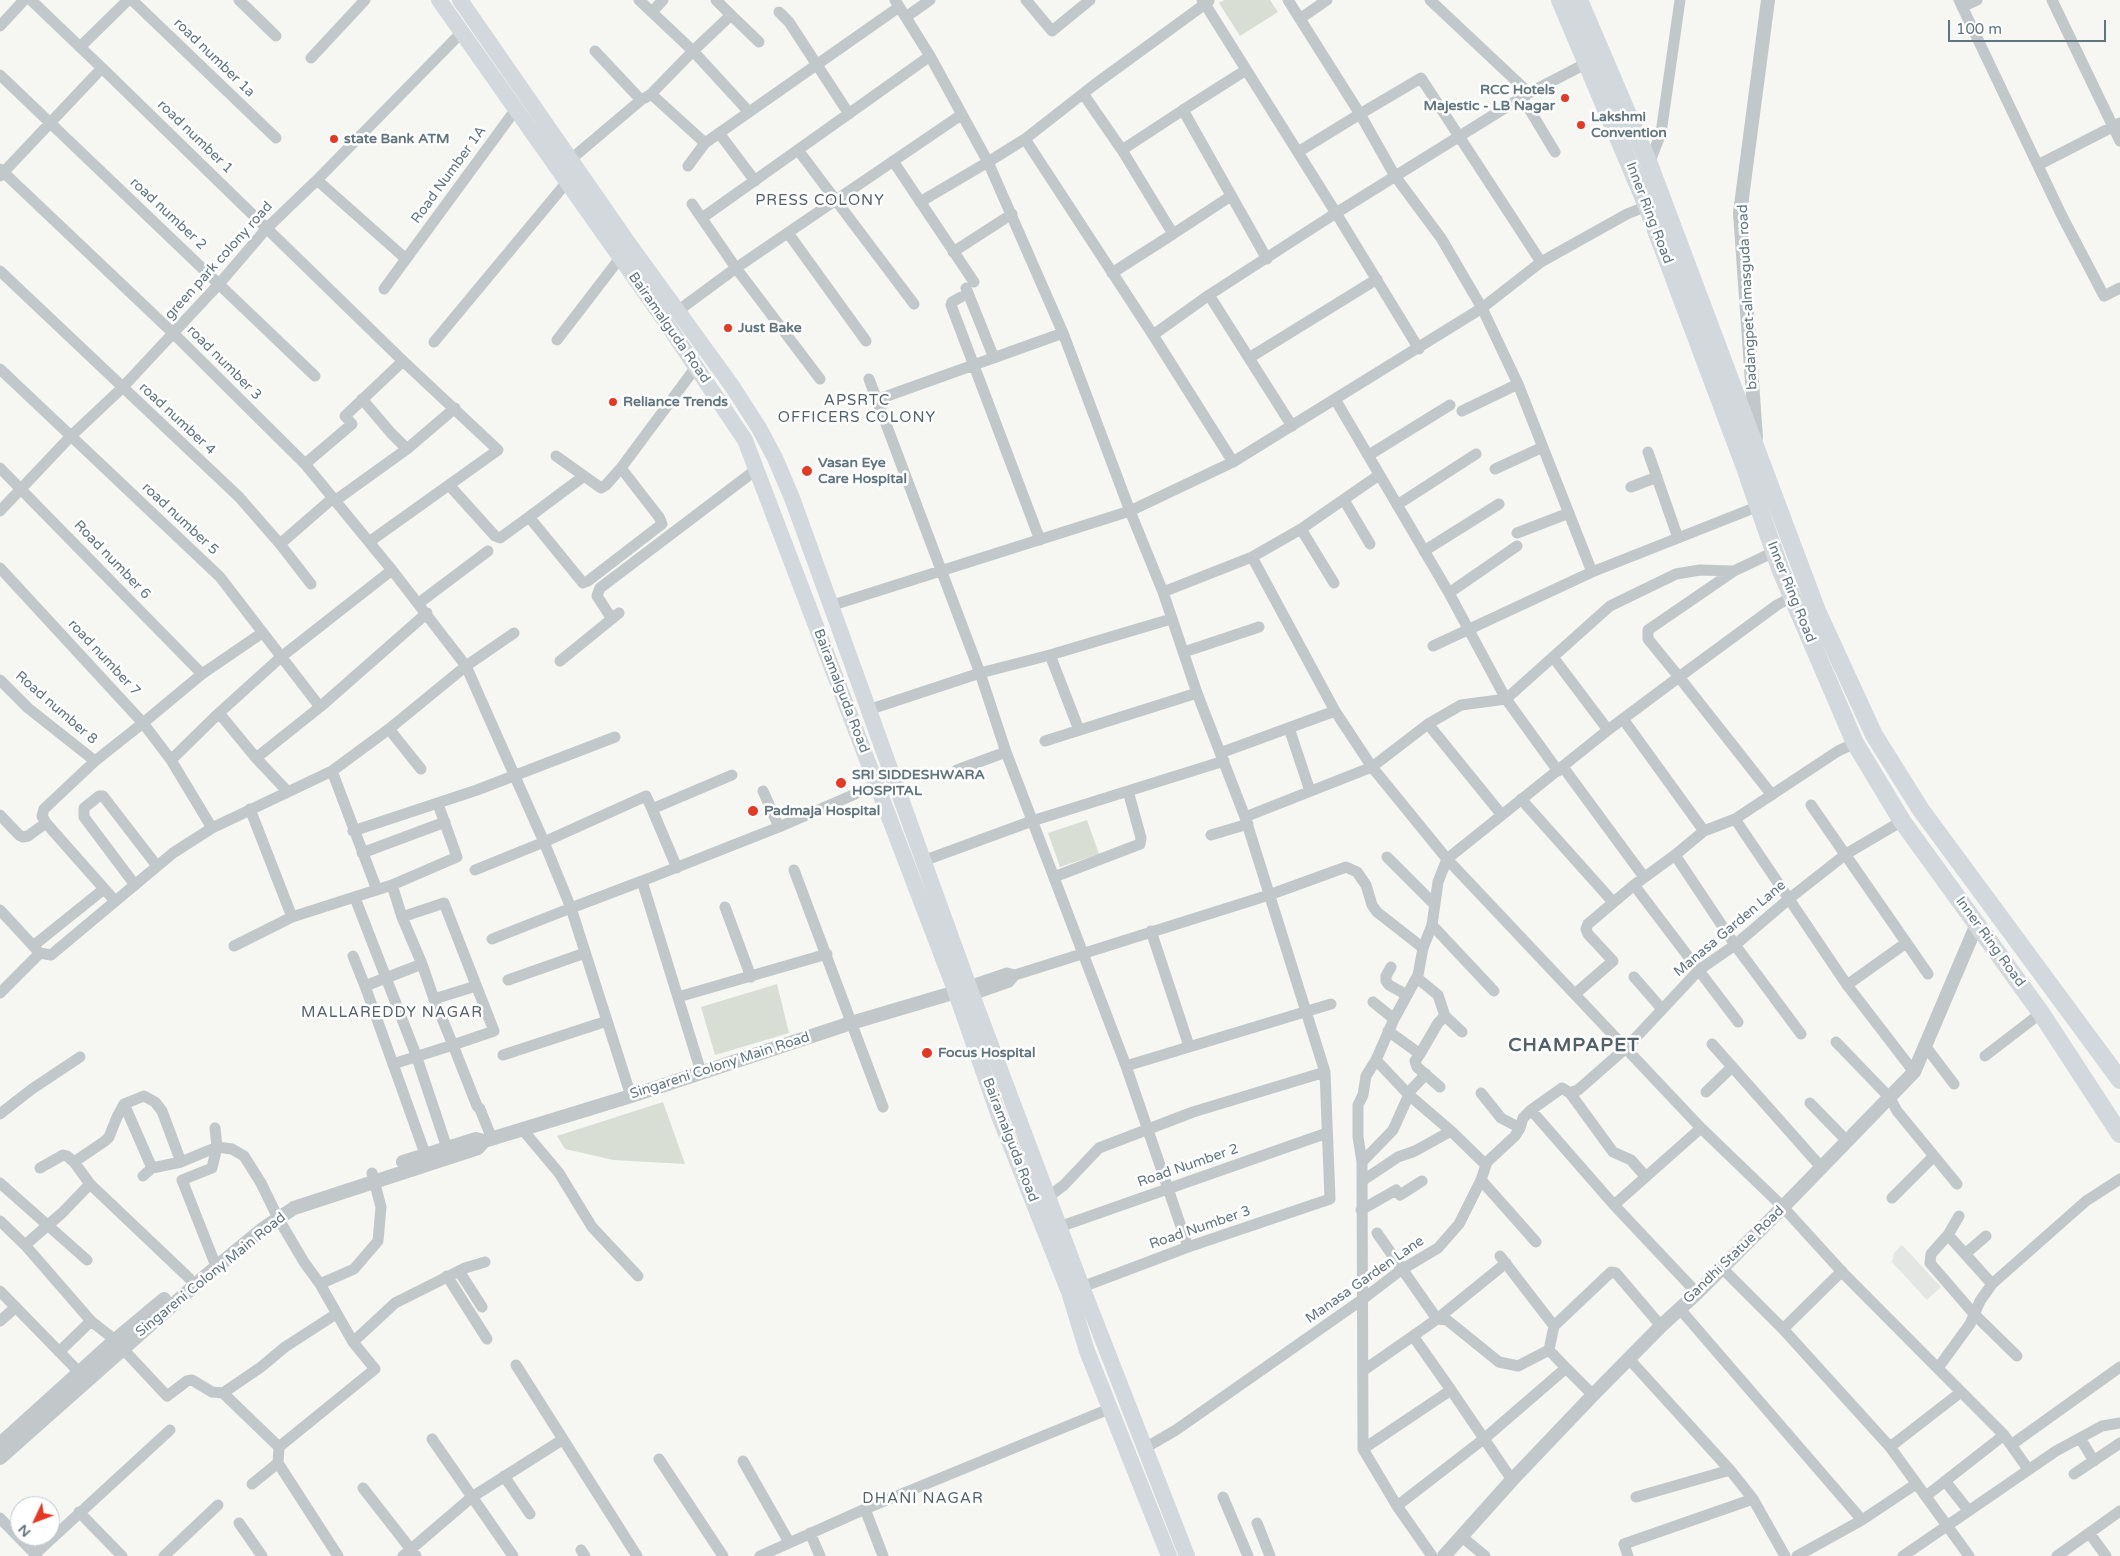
<!DOCTYPE html>
<html>
<head>
<meta charset="utf-8">
<style>
  body { margin:0 }
  #map { position:relative; width:2120px; height:1556px; overflow:hidden; background:#f6f6f3; font-family:"Varela Round",sans-serif }
  canvas { display:block }
  .north { position:absolute; left:10px; top:1496px; width:50px; height:50px; box-sizing:border-box; background:#fff; border:1px solid #c0c8cc; border-radius:50%; rotate:227deg; font-size:14px; font-weight:700; line-height:20px; text-align:center; color:#61757f }
  .north::after { content:''; display:block; margin:auto; width:18px; height:22px; background:#e73823; clip-path:polygon(50% 0,100% 100%,50% 72%,0 100%) }
  .scale { position:absolute; left:1948px; top:20px; width:158px; height:22px; box-sizing:border-box; border:2px solid #61757f; border-top:0; padding-left:6px; font-size:15px; line-height:18px; white-space:nowrap; color:#61757f; -webkit-text-stroke:4px #fff; paint-order:stroke }
</style>
</head>
<body>
<div id="map">
<canvas width="2120" height="1556"></canvas>
<div class="north">N</div>
<div class="scale">100 m</div>
</div>
<script>
const g = document.querySelector('canvas').getContext('2d');
g.lineJoin = 'round';
function paint(path, color) { g.fillStyle = color; g.fill(path, 'evenodd'); }
const poly = rows => new Path2D(rows.map(r => 'M' + r).join(''));
function trace(path, color, width, dash) { g.strokeStyle = color; g.lineWidth = width; g.lineCap = dash ? 'butt' : 'round'; g.setLineDash(dash || []); g.stroke(path); }
function write(font, color, halo, rows, align = 'center') {
  g.font = font + ' "Varela Round",sans-serif'; g.lineWidth = 5; g.setLineDash([]); g.textBaseline = 'middle'; g.strokeStyle = halo; g.fillStyle = color; for (const [text, x, y, turn = 0] of rows) {
    g.save(); g.translate(x, y); g.rotate((+turn || 0) * Math.PI / 180); g.textAlign = isNaN(turn) ? turn : align; if (halo) g.strokeText(text, 0, 0); g.fillText(text, 0, 0); g.restore();
  }
}
paint(poly([
  [1902,1245,1941,1287,1927,1300,1892,1262,1894,1253]
]), '#e4e6e4');
paint(poly([
  [1224,0,1270,0,1278,12,1240,36,1219,3],
  [1087,820,1099,854,1060,867,1048,833],
  [777,984,789,1033,715,1055,701,1007],
  [663,1102,685,1164,613,1160,583,1153,565,1149,557,1136]
]), '#d8ded4');
trace(poly([
  [31,0,80,47],
  [132,0,276,138],
  [239,0,276,36],
  [639,0,693,51,749,112],
  [895,0,930,56],
  [1026,0,1052,31,1090,0],
  [1202,0,1205,4,1094,85,1025,139,988,162,1063,333,1130,511,1163,592,1197,693,1245,817],
  [1288,0,1360,114,1298,152],
  [1430,0,1529,93,1587,63],
  [1959,0,2062,216,2104,296,2120,288],
  [2052,0,2120,141],
  [1209,1,1205,4,1336,213,1209,295,1153,335,1233,462],
  [1962,7,1977,0],
  [652,12,663,0],
  [779,12,789,22,849,114],
  [731,15,759,42],
  [906,17,930,0],
  [1301,18,1327,0],
  [0,26,24,0],
  [311,58,365,0],
  [102,68,403,361,498,450,369,542],
  [0,75,315,376],
  [651,94,705,143,899,7],
  [1084,95,1122,150],
  [1522,97,1555,152],
  [645,98,651,94,693,51,731,15,716,0],
  [1183,110,1246,70],
  [719,133,755,181],
  [1025,139,1153,335],
  [798,150,914,304],
  [570,160,641,100,595,51],
  [893,161,974,282],
  [1649,164,1661,133,1680,0],
  [2038,165,2120,123],
  [688,166,705,143],
  [0,169,173,333,305,464,392,570],
  [0,176,102,68,80,47,128,0],
  [317,180,406,259,516,109],
  [1231,196,1173,234,1122,150,1183,110,1267,259],
  [692,204,736,268,820,379],
  [702,218,930,56,988,162,920,202],
  [788,233,866,341],
  [953,252,1012,214],
  [1541,262,1421,78,1360,114,1395,176,1441,238,1482,308,1518,384,1592,572],
  [0,271,239,497,280,544,333,498],
  [1112,273,1173,234],
  [966,288,994,358],
  [384,289,406,259],
  [1209,295,1292,426],
  [961,297,952,302,951,305,1040,540],
  [679,310,736,268,961,115],
  [557,340,620,258],
  [434,342,567,182],
  [1419,349,1336,213,1529,93],
  [1249,358,1377,279],
  [0,369,220,577,320,707],
  [869,379,980,673,1006,752,1126,1066],
  [362,399,391,433,407,449],
  [1335,399,1449,593,1506,699,1558,771],
  [876,400,1063,333],
  [1462,411,1518,384],
  [1648,452,1678,538],
  [1369,455,1450,405],
  [556,456,601,488,606,485,621,468],
  [305,464,352,424,345,416,403,361],
  [0,468,202,674],
  [1495,469,1543,447],
  [584,476,529,517,583,583,588,581,662,524,659,517,621,468,696,367],
  [449,485,495,536,500,538,529,517],
  [1631,487,1657,477],
  [336,500,407,449,455,408],
  [1344,500,1370,544],
  [1397,505,1476,454],
  [0,511,71,436,122,388,219,284,267,228,317,180,461,33],
  [1301,529,1334,583],
  [1517,533,1569,513],
  [280,544,311,584],
  [1424,551,1499,504],
  [1252,557,1301,529,1379,475],
  [0,568,143,723,95,761],
  [1734,571,1648,630,1648,639,1679,677,1777,605,1792,597],
  [1163,592,1252,557,1335,711],
  [1449,593,1517,546],
  [419,603,488,551],
  [830,606,1130,511,1233,462,1482,308,1541,262,1627,214,1647,206],
  [612,619,597,596,600,588,757,469],
  [1433,646,1592,572,1759,506],
  [1184,652,1259,627],
  [1050,655,1171,619],
  [1553,657,1608,730],
  [560,661,619,613],
  [0,680,28,708,95,761,44,809,42,816,46,823],
  [868,710,980,673,1050,655,1079,730],
  [219,713,281,657,392,570,466,666,514,633],
  [1623,719,1704,831],
  [1428,724,1461,705,1506,699,1610,606,1676,574,1700,570,1734,571,1774,552],
  [1289,728,1310,791],
  [389,729,421,769],
  [1045,741,1197,693],
  [1220,753,1335,711,1372,767,1428,724,1501,814],
  [256,758,320,707,427,613],
  [171,760,219,713,256,758,288,792],
  [1563,767,1644,877],
  [957,770,1006,752],
  [332,771,389,729,466,666,544,842,646,796,652,809,732,775],
  [1521,799,1613,902],
  [1811,805,1928,974],
  [250,809,292,917],
  [652,809,677,868],
  [0,815,19,835,23,837,28,836,46,823,115,901],
  [1735,819,1847,985,1914,1072],
  [779,827,876,785],
  [212,828,171,760,143,723,202,674,262,633],
  [353,831,477,790,615,737],
  [1211,835,1248,824],
  [362,853,445,822],
  [1675,855,1704,831,1735,819,1838,751,1855,743],
  [1387,857,1434,904],
  [923,861,1032,821,1224,761],
  [475,870,544,842,571,908,492,939],
  [794,870,883,1107],
  [1054,877,1140,844,1141,838,1128,791],
  [642,881,779,827,763,791],
  [135,885,84,817,84,808,99,796,103,796,157,866],
  [392,885,457,857,438,804],
  [1634,885,1738,1022],
  [355,898,416,1055,447,1148],
  [725,907,751,977],
  [0,910,37,950],
  [402,917,444,903,494,1031,453,1045,477,1106,480,1109,492,1139],
  [1432,925,1494,991],
  [1151,931,1189,1046],
  [33,946,104,889],
  [234,946,292,917,392,885,402,917,422,964,434,999,453,1045,393,1064,428,1162],
  [353,956,365,986],
  [1391,967,1386,976,1386,981,1389,985,1407,995],
  [1634,977,1662,1009],
  [1417,978,1438,995,1445,1016,1462,1032],
  [508,980,585,953],
  [1847,985,1906,943],
  [969,986,1007,973,1015,975,1269,895,1346,867,1357,872,1366,885,1372,905,1377,912,1423,948],
  [0,993,40,953,51,955,173,853,212,828,332,771,377,890],
  [1575,994,1613,961,1588,934,1586,929,1588,924,1634,885,1675,855,1735,945,1801,1034],
  [972,995,1009,982,1015,975],
  [678,997,827,954],
  [434,999,476,986],
  [1373,1002,1394,1019],
  [1388,1031,1420,1054,1415,1061,1417,1067,1440,1087],
  [1836,1042,1890,1098,1897,1111,1957,1184],
  [1712,1044,1821,1167],
  [1926,1047,1954,1084],
  [1420,1054,1438,1023,1445,1016],
  [503,1055,607,1021],
  [1985,1056,2041,1013],
  [1376,1060,1409,1095,1451,1131,1486,1165],
  [393,1064,365,986,422,964],
  [1706,1092,1732,1067],
  [1481,1093,1501,1118,1520,1128],
  [1570,1093,1613,1152,1631,1160,1646,1177],
  [631,1096,571,908,642,881,701,1072],
  [1810,1103,1847,1141],
  [124,1104,152,1168],
  [1531,1110,1614,1205],
  [0,1114,32,1089,80,1057],
  [522,1129,559,1173,592,1227,638,1276],
  [74,1162,90,1184,189,1278],
  [1362,1162,1393,1130,1411,1090,1426,1074],
  [40,1168,63,1155,67,1156,74,1162,105,1141,109,1137,117,1117,124,1104,144,1096,155,1102,162,1111,181,1162],
  [143,1176,152,1168,181,1162,217,1147,232,1149,244,1156,261,1183,278,1218,304,1262,320,1284,353,1342,375,1369,279,1447,278,1463,338,1556],
  [1481,1180,1536,1242],
  [1362,1181,1398,1157,1415,1151,1451,1131],
  [0,1183,87,1260],
  [1048,1197,1064,1185,1099,1148,1193,1112,1325,1072],
  [1892,1198,1934,1156],
  [1361,1210,1396,1190,1400,1195,1422,1181],
  [1959,1216,1948,1235,1931,1254,1930,1263,1974,1314,2017,1356],
  [0,1221,25,1245,91,1321,115,1340],
  [1059,1227,1327,1133],
  [1377,1233,1437,1319,1413,1336],
  [1948,1235,1992,1284],
  [25,1245,62,1213,90,1184],
  [1188,1247,1126,1066,1331,1004],
  [1965,1254,1986,1236],
  [1500,1256,1554,1326,1549,1350],
  [214,1261,182,1180,212,1168,217,1147,215,1128],
  [1722,1268,1783,1329,1890,1447,1969,1556],
  [459,1271,482,1307],
  [447,1276,487,1339],
  [320,1284,354,1269,378,1241,381,1207,372,1173],
  [1082,1287,1188,1247,1330,1199,1325,1072,1245,817,1372,767,1447,859,1608,730,1679,677,1772,795],
  [0,1291,80,1373],
  [1697,1293,1614,1205,1701,1128],
  [1679,1308,1862,1520],
  [1437,1319,1447,1320,1499,1362,1518,1366,1549,1350,1566,1368],
  [1437,1319,1506,1263],
  [0,1321,16,1307],
  [1554,1326,1611,1272,1616,1273,1661,1326],
  [1783,1329,1842,1271],
  [353,1342,395,1303,465,1268,485,1262],
  [122,1348,167,1396,187,1381,192,1380,212,1392,223,1393,261,1367,285,1347,336,1314],
  [59,1352,91,1321],
  [1629,1359,1730,1470,1753,1499,1785,1556],
  [516,1365,637,1556],
  [1938,1368,1970,1324,1980,1301,1992,1284,2086,1201,2120,1179],
  [1364,1370,1413,1336,1451,1390],
  [223,1393,279,1447],
  [2080,1438,2094,1461],
  [432,1439,513,1556],
  [2011,1445,2120,1367],
  [1890,1447,1961,1392],
  [1145,1448,1176,1430,1363,1299,1401,1270,1438,1248,1459,1224,1481,1180,1487,1162,1515,1136,1520,1128,1523,1118,1531,1110,1562,1088,1570,1093,1578,1090,1627,1047,1699,970,1735,945,1790,898,1846,854,1902,821],
  [1363,1449,1451,1390,1512,1480],
  [659,1459,723,1556],
  [743,1461,789,1542],
  [2074,1474,2120,1443],
  [504,1476,530,1514],
  [1945,1481,1968,1510],
  [252,1484,278,1463],
  [363,1488,416,1556],
  [1926,1496,2004,1435],
  [1223,1497,1248,1556],
  [1636,1497,1730,1470],
  [1397,1506,1485,1438,1566,1368,1593,1395],
  [865,1509,883,1556],
  [79,1512,122,1556],
  [0,1518,37,1556],
  [239,1523,262,1556],
  [1257,1523,1270,1556],
  [810,1533,820,1556],
  [2090,1534,2106,1556],
  [1462,1537,1485,1556],
  [581,1550,585,1556],
  [35,1554,170,1430],
  [164,1556,218,1505],
  [403,1556,472,1497,562,1440],
  [760,1556,865,1509,1109,1409],
  [1432,1556,1397,1506,1363,1449,1362,1162,1358,1137,1358,1105,1363,1095,1366,1076,1376,1060,1394,1019,1418,975,1423,948,1432,925,1438,882,1447,859,1701,1128,1783,1207,1844,1274,2004,1435,2028,1469],
  [1628,1556,1624,1544,1753,1499],
  [1797,1556,1862,1520,1916,1484],
  [1903,1556,2056,1451,2102,1426,2120,1423],
  [2057,1556,2120,1511]
]), '#c2c7c9', 11);
trace(poly([
  [1756,438,1740,213,1768,0],
  [403,1162,476,1139,484,1141],
  [0,1444,115,1340,164,1299],
  [0,1458,202,1279,264,1228,294,1208,478,1148,484,1141,631,1096,851,1023,956,992],
  [1444,1556,1512,1480,1593,1395,1661,1326,1697,1293,1783,1207,1914,1072,1977,924]
]), '#c2c7c9', 14);
trace(poly([
  [439,0,665,321,745,440,955,990,999,1116,1069,1292,1087,1351,1169,1556],
  [460,0,629,244,732,386,759,428,775,458,792,498,972,995,1082,1287,1187,1556]
]), '#d2d8db', 16);
trace(poly([
  [1560,0,1647,206,1743,462,1781,571,1855,743,1902,821,2041,1013,2120,1134],
  [1579,0,1649,164,1817,611,1874,735,1921,810,2120,1080]
]), '#d2d8db', 18);
for (const [x, y, r, color] of [
  [1565,98,5,"#e73823"],
  [1581,125,5,"#e73823"],
  [334,139,5,"#e73823"],
  [728,328,5,"#e73823"],
  [613,402,5,"#e73823"],
  [807,471,6,"#e73823"],
  [841,783,6,"#e73823"],
  [753,811,6,"#e73823"],
  [927,1053,6,"#e73823"]
]) { const dot = new Path2D(); dot.arc(x, y, r, 0, 2 * Math.PI); g.fillStyle = color; g.fill(dot); trace(dot, '#fff', 2); }
write('14px', '#61757f', '#fff', [
  ["road number 1a",214,58,44],
  ["road number 1",195,137,44],
  ["Road Number 1A",449,175,-54],
  ["Inner Ring Road",1649,213,69],
  ["road number 2",168,214,43],
  ["green park colony road",219,261,-48],
  ["badangpet-almasguda road",1748,297,-93],
  ["Bairamalguda Road",669,328,55],
  ["road number 3",224,363,45],
  ["road number 4",177,419,43],
  ["road number 5",180,519,43],
  ["Road number 6",112,560,46],
  ["Inner Ring Road",1791,592,68],
  ["road number 7",104,658,47],
  ["Bairamalguda Road",841,691,69],
  ["Road number 8",56,708,41],
  ["Manasa Garden Lane",1730,929,-40],
  ["Inner Ring Road",1990,942,54],
  ["Singareni Colony Main Road",720,1066,-18],
  ["Bairamalguda Road",1010,1140,69],
  ["Road Number 2",1188,1166,-19],
  ["Road Number 3",1200,1228,-19],
  ["Gandhi Statue Road",1734,1255,-44],
  ["Singareni Colony Main Road",211,1275,-39],
  ["Manasa Garden Lane",1365,1280,-35]
]);
write('bold 14px', '#61757f', '#fff', [
  ["RCC Hotels",1555,90,"right"],
  ["Majestic - LB Nagar",1555,106,"right"],
  ["Lakshmi",1591,117],
  ["Convention",1591,133],
  ["state Bank ATM",344,139],
  ["Just Bake",738,328],
  ["Reliance Trends",623,402],
  ["Vasan Eye",818,463],
  ["Care Hospital",818,479],
  ["SRI SIDDESHWARA",852,775],
  ["HOSPITAL",852,791],
  ["Padmaja Hospital",764,811],
  ["Focus Hospital",938,1053]
], 'left');
g.letterSpacing = '1px';
write('15px', '#536269', '#fff', [
  ["PRESS COLONY",820,201],
  ["APSRTC",857,401],
  ["OFFICERS COLONY",857,418],
  ["MALLAREDDY NAGAR",392,1013],
  ["DHANI NAGAR",923,1499]
]);
g.letterSpacing = '0px';
g.letterSpacing = '1px';
write('bold 19px', '#536269', '#fff', [
  ["CHAMPAPET",1574,1046]
]);
g.letterSpacing = '0px';
</script>
</body>
</html>
